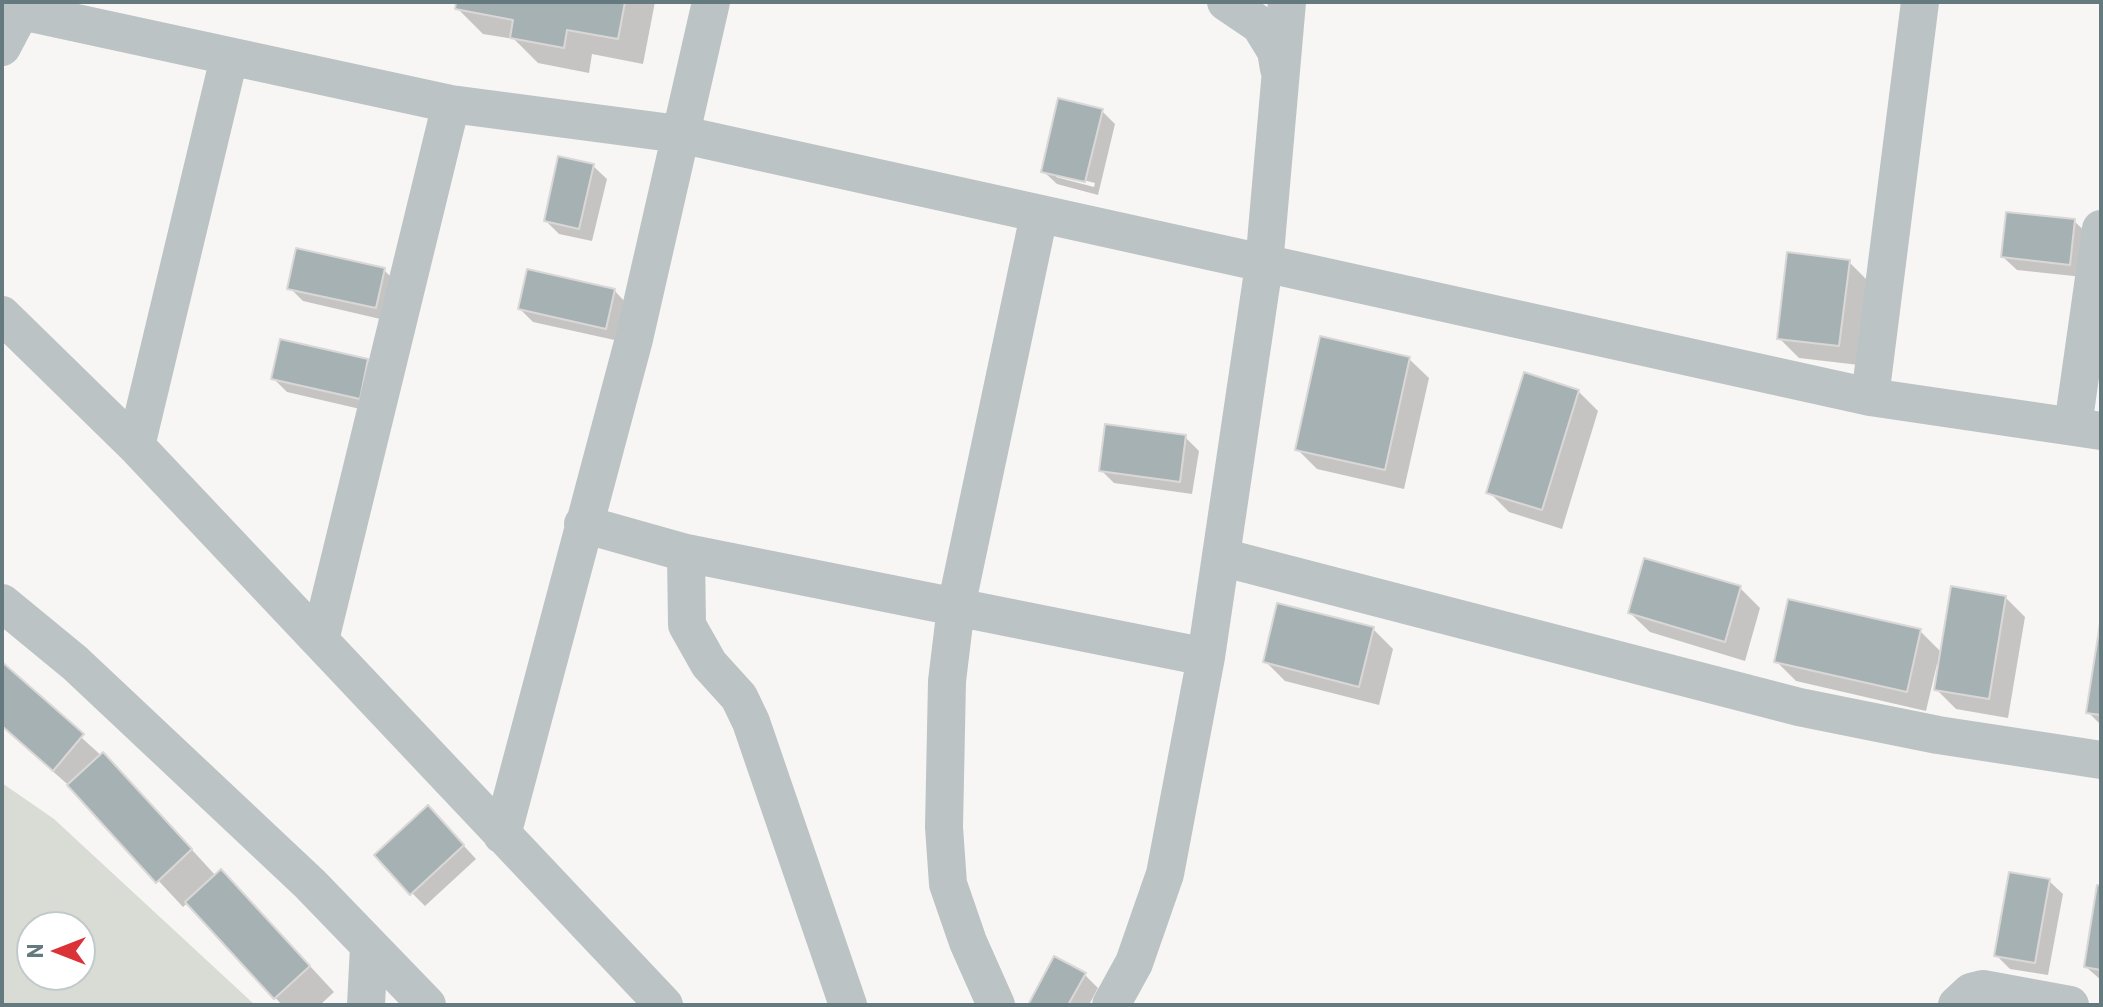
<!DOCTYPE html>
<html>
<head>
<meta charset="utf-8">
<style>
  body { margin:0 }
  #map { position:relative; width:2103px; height:1007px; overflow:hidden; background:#f7f6f4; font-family:Barlow,sans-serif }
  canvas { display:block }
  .frame { position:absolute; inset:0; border:4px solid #647a7e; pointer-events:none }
  .north { position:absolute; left:16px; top:911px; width:80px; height:80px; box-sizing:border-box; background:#fff; border:2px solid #c1cacb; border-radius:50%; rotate:270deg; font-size:22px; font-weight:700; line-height:32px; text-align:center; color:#647a7e }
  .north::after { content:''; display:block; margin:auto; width:28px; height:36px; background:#da3237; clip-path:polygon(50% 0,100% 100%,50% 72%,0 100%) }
</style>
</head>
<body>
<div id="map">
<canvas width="2103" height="1007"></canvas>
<div class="frame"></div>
<div class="north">N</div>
</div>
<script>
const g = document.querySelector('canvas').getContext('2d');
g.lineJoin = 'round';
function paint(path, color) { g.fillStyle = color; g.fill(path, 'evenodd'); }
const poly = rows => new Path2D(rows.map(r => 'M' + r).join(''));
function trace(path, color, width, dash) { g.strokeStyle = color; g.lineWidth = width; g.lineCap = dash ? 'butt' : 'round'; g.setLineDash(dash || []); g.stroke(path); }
paint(poly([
  [2,783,54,819,255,1005,2,1005],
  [32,927,80,927,80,975,32,975]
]), '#d9dcd4');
paint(poly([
  [458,2,655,2,643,64,592,54,589,73,538,63,514,39,483,34,457,8],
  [1102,111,1115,124,1098,195,1057,184,1043,171],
  [1056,173,1095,183,1094,187,1056,177],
  [593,166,607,179,592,241,559,234,546,221],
  [2074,221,2088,234,2083,277,2017,270,2003,257],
  [1849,262,1869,282,1859,365,1799,358,1779,338],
  [384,270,397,283,389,321,303,301,290,288],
  [614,290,627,304,619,341,533,322,520,309],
  [1409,359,1429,378,1404,489,1317,469,1297,449],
  [367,361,381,374,373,412,287,392,273,378],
  [1578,391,1598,411,1562,529,1509,512,1489,492],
  [1185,437,1199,451,1192,494,1114,483,1101,470],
  [1740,588,1760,608,1745,661,1650,632,1630,613],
  [2005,597,2025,617,2008,718,1956,709,1936,689,1940,665,1937,664,1926,711,1796,681,1776,661,1920,631,1942,653],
  [1373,629,1393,649,1379,705,1285,681,1265,661],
  [2101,629,2101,725,2088,712],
  [2,665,128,780,216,876,246,897,334,992,320,1005,282,1005,188,902,183,907,73,789,2,727],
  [441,821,476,859,425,906,412,893],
  [2049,881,2063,894,2048,975,2010,969,1996,955],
  [2101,887,2101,980,2086,967],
  [1084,974,1098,988,1089,1005,1030,1005]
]), '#0003');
const building = poly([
  [456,2,625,2,618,39,567,30,564,48,510,38,513,20,455,9,456,2],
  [1058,98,1103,109,1085,182,1041,172,1058,98],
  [558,156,594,164,579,229,544,221,558,156],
  [2006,212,2075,219,2070,265,2001,257,2006,212],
  [296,248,385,268,376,308,287,289,296,248],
  [1787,252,1850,260,1839,346,1777,339,1787,252],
  [527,269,615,289,606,329,518,309,527,269],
  [1320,336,1410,357,1385,470,1295,450,1320,336],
  [280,339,368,359,360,399,271,379,280,339],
  [1524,372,1579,390,1542,510,1486,493,1524,372],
  [1105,424,1186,435,1180,482,1099,471,1105,424],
  [1644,558,1741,586,1725,642,1628,613,1644,558],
  [1951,586,2006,596,1989,699,1934,690,1951,586],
  [1788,599,1921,629,1907,692,1774,662,1788,599],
  [1277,603,1374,627,1359,687,1263,662,1277,603],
  [2101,617,2101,715,2086,713,2101,617],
  [2,662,84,734,53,771,2,726,2,662],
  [103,752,192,849,156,883,67,785,103,752],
  [428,805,464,845,410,895,374,855,428,805],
  [221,869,310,966,274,999,185,902,221,869],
  [2009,872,2050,879,2035,963,1994,956,2009,872],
  [2097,885,2101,885,2101,970,2084,967,2097,885],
  [1054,956,1086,973,1068,1005,1028,1005,1054,956]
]);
paint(building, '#a6b1b4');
trace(building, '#d9d8d7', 2);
trace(poly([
  [1226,2,1260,25,1276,51,1279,69],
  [21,11,451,104,679,134,1870,397,2101,431],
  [2,47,21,11,21,2],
  [2,315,136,446,664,1005],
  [1870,397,1920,2],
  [2073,426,2101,229],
  [136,446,229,58],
  [583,524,686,553,1206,657],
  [686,553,687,625,709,664,739,697,751,722,848,1005],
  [1221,557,1799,707,1938,735,2101,760],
  [2,603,75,663,310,884,427,1005],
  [320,640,451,104],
  [502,835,634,339,711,2],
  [366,1005,369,946],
  [996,1005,968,942,948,884,944,827,947,681,956,607,1039,215],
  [1111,1005,1134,963,1165,874,1206,657,1264,265,1287,2],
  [1957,1005,1971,992,1983,989,2070,1005]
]), '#bcc3c4', 38);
</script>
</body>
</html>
